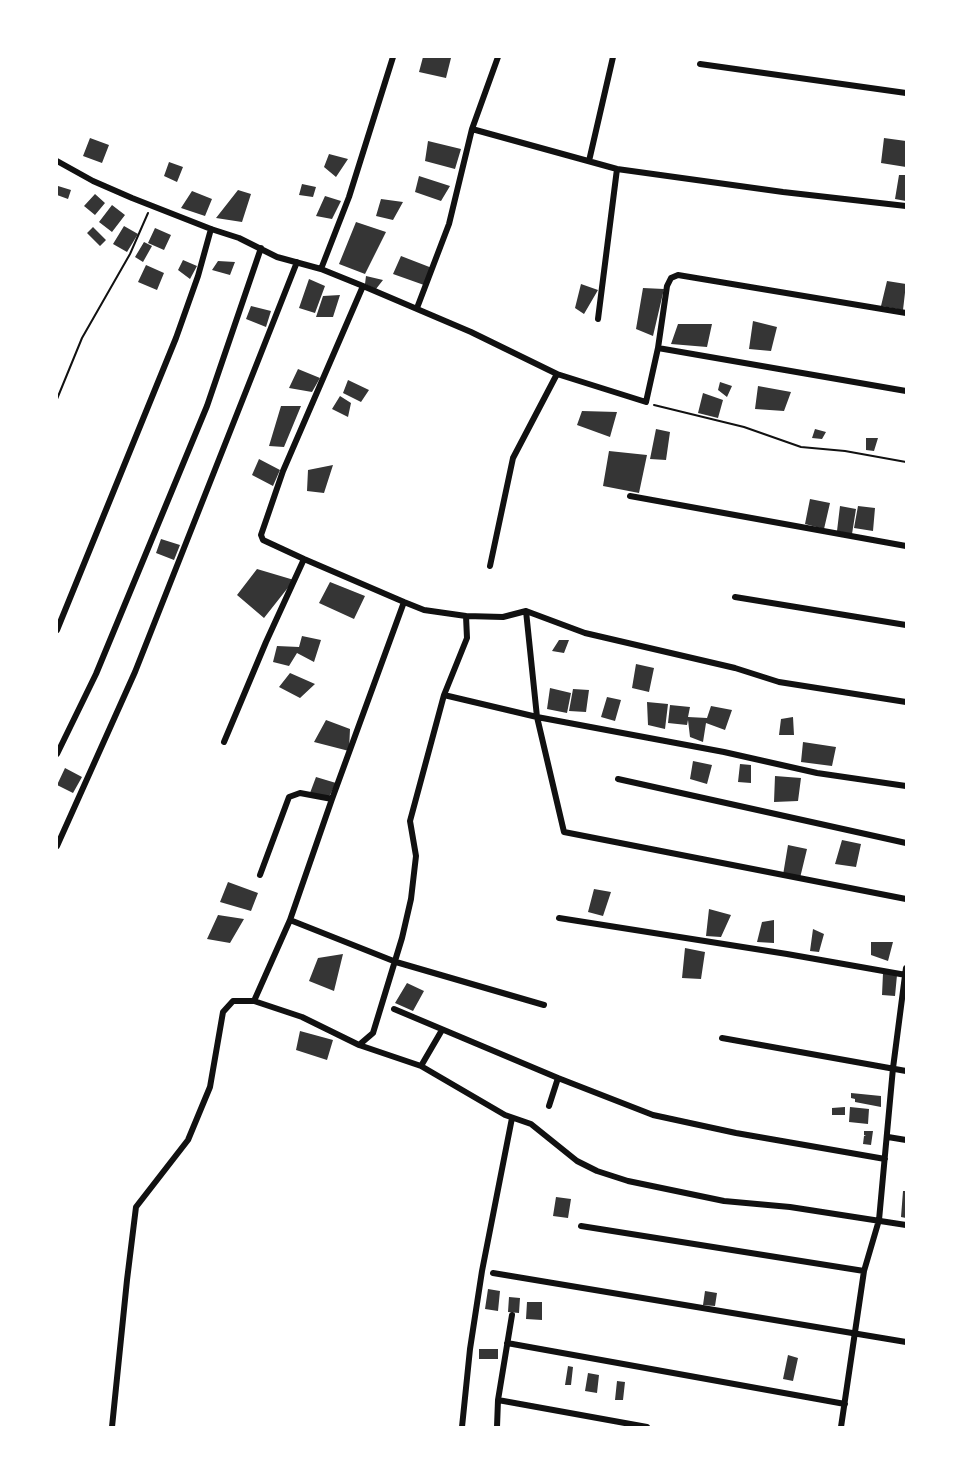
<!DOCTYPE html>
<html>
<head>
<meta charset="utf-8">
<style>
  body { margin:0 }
  #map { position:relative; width:963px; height:1484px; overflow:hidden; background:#fff; font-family:Arial,sans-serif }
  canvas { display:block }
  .frame { position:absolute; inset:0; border:58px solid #fff; pointer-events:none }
</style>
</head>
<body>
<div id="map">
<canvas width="963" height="1484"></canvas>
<div class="frame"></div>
</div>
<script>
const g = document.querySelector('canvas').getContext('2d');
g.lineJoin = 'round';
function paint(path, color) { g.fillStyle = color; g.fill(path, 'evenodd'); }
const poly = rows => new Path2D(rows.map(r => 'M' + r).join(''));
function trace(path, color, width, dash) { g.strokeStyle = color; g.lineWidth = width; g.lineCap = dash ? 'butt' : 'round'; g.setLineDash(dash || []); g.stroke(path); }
paint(poly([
  [423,57,451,58,446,78,419,72],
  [90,138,109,145,102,163,83,156],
  [884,138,906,141,906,167,881,163],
  [428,141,461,149,455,169,425,161],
  [329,154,348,159,336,177,324,167],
  [169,162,183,167,177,182,164,176],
  [899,175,906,175,906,201,895,199],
  [419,176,450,186,441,201,415,192],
  [302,184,316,187,313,197,299,195],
  [58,186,71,190,68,199,57,195],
  [238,190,251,194,242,222,216,218],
  [192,191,212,199,205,216,181,208],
  [95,194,105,203,95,215,84,206],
  [325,196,341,201,332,219,316,216],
  [381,199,403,202,393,220,376,216],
  [112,205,125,215,112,232,99,222],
  [356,222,386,232,365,274,339,264],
  [124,226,138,234,127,252,113,244],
  [93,227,106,240,100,246,87,233],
  [155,228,171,235,164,250,148,243],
  [144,242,152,246,143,262,135,257],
  [401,256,432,268,424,285,393,274],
  [183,260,197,266,190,279,178,270],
  [218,261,235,262,230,275,212,270],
  [146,265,164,273,157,290,138,282],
  [366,276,383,280,376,289,365,284],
  [309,279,325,286,315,313,299,308],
  [887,281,906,284,903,310,881,306],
  [581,284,598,290,584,314,575,308],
  [643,288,664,289,653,336,636,329],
  [340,295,333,317,316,317,323,296],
  [251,306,271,311,266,327,246,319],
  [753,321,777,327,771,351,749,349],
  [678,324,712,324,707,347,671,344],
  [298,369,320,378,312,392,289,388],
  [348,380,369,390,361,402,343,393],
  [720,382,732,386,727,397,718,390],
  [758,386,791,392,784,411,755,409],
  [703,393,723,400,718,418,698,413],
  [340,396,351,403,348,417,332,409],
  [281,406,301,406,284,447,269,446],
  [582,411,617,412,610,437,577,425],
  [656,429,670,432,666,460,650,459],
  [815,429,826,432,822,439,812,438],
  [866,438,878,438,874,451,866,450],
  [609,451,647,455,639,493,603,486],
  [259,459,280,470,273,486,252,475],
  [333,465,324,493,307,491,308,470],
  [810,499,830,503,824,529,805,524],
  [840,506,856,509,852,534,837,531],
  [858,506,875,508,873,531,854,528],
  [161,539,180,545,174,560,156,553],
  [257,569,294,580,264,618,237,595],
  [330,582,365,596,354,619,319,603],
  [302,636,321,640,314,662,297,653,289,666,273,662,277,646,299,647],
  [559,640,569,640,564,653,552,651],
  [636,664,654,668,649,692,632,688],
  [290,673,315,684,300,698,279,687],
  [550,688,571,693,567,713,547,709],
  [573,689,589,690,586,712,569,711],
  [607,697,621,700,615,721,601,717],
  [647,702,668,704,665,729,648,725],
  [670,705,690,707,688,717,707,718,711,706,732,710,725,730,706,723,703,742,690,737,688,720,687,725,668,723],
  [793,717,794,735,779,735,781,719],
  [326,720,350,729,349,751,314,742],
  [803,742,836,747,832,766,801,762],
  [693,761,712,765,707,784,690,779],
  [740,764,751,765,751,783,738,782],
  [65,768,82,777,73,793,57,785],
  [775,776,801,778,798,801,774,802],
  [316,777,336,783,329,797,310,793],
  [842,840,861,844,856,867,835,864],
  [788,845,807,849,800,878,783,875],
  [228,882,258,893,251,911,220,902],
  [594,889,611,892,603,916,588,912],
  [709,909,731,915,721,937,706,936],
  [218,915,244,919,230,943,207,939],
  [774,920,774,943,757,942,762,922],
  [813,929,824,934,819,952,810,951],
  [871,942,893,942,888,961,871,955],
  [685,948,705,952,701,979,682,978],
  [343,954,334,991,309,981,318,958],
  [883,973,897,975,895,996,882,995],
  [407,983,424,991,413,1011,395,1003],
  [300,1031,333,1040,327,1060,296,1050],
  [851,1093,881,1096,881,1107,855,1102,855,1099,851,1098],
  [845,1107,845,1115,832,1115,832,1108],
  [850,1107,869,1109,868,1124,849,1122],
  [864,1131,873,1131,871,1145,863,1144,864,1136,866,1136,864,1135],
  [903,1191,906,1191,906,1218,901,1217],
  [556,1197,571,1199,568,1218,553,1216],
  [488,1289,500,1291,498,1311,485,1309],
  [705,1291,717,1293,715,1306,703,1305],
  [509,1297,520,1298,519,1313,508,1312],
  [527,1302,542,1302,542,1320,526,1319],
  [479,1349,498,1349,498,1359,479,1359],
  [788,1355,798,1358,793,1381,783,1379],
  [568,1366,573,1367,571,1385,565,1385],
  [588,1373,599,1375,597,1393,585,1391],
  [617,1381,625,1382,623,1400,615,1400]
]), '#353535');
trace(poly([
  [57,399,82,338,130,254,148,213],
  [654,405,744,427,801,447,845,451,906,462]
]), '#111', 2);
trace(poly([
  [700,64,906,93],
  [472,129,617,169,783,192,906,206],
  [57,161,93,181,132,198,211,229,239,238,277,257,321,269,363,286,283,471,261,535,263,540,304,559,404,602,424,610,466,616,467,638,444,695,410,821,416,856,411,899,402,938,373,1033,359,1045,421,1066,505,1115,531,1124,577,1161,597,1171,628,1181,724,1201,790,1207,906,1225],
  [589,161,613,57],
  [321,269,349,197,393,57],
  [363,286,471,332,557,374,646,402,658,348,667,286,671,278,678,275,906,313],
  [417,308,449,224,472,129,498,57],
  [598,319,617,169],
  [658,348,906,391],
  [630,496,906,546],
  [490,566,513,458,557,374],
  [735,597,906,625],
  [526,611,537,717,564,832,906,899],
  [466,616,503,617,526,611,585,633,735,668,779,682,906,702],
  [57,630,176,338,198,276,211,229],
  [444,695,537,717,724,752,817,773,906,786],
  [224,742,266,642,304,559],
  [57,754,96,674,207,406,261,248],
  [618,779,906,843],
  [57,846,135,672,297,262],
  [260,875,289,797,300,793,332,799],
  [559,918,787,954,906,975],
  [290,920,396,962,544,1005],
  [254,1001,290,920,332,799,404,602],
  [394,1009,558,1078,549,1106],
  [722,1038,906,1071],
  [421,1066,442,1030],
  [558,1078,653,1115,736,1133,885,1159],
  [888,1137,906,1140],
  [581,1226,864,1271],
  [493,1273,906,1342],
  [507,1343,845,1404],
  [498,1400,647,1427],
  [112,1427,127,1280,136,1207,188,1140,210,1087,223,1012,233,1001,254,1001,302,1017,359,1045],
  [462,1427,470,1349,482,1271,512,1118],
  [497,1427,498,1400,512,1315],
  [841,1427,864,1271,879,1220,893,1068,906,968]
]), '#111', 6);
</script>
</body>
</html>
